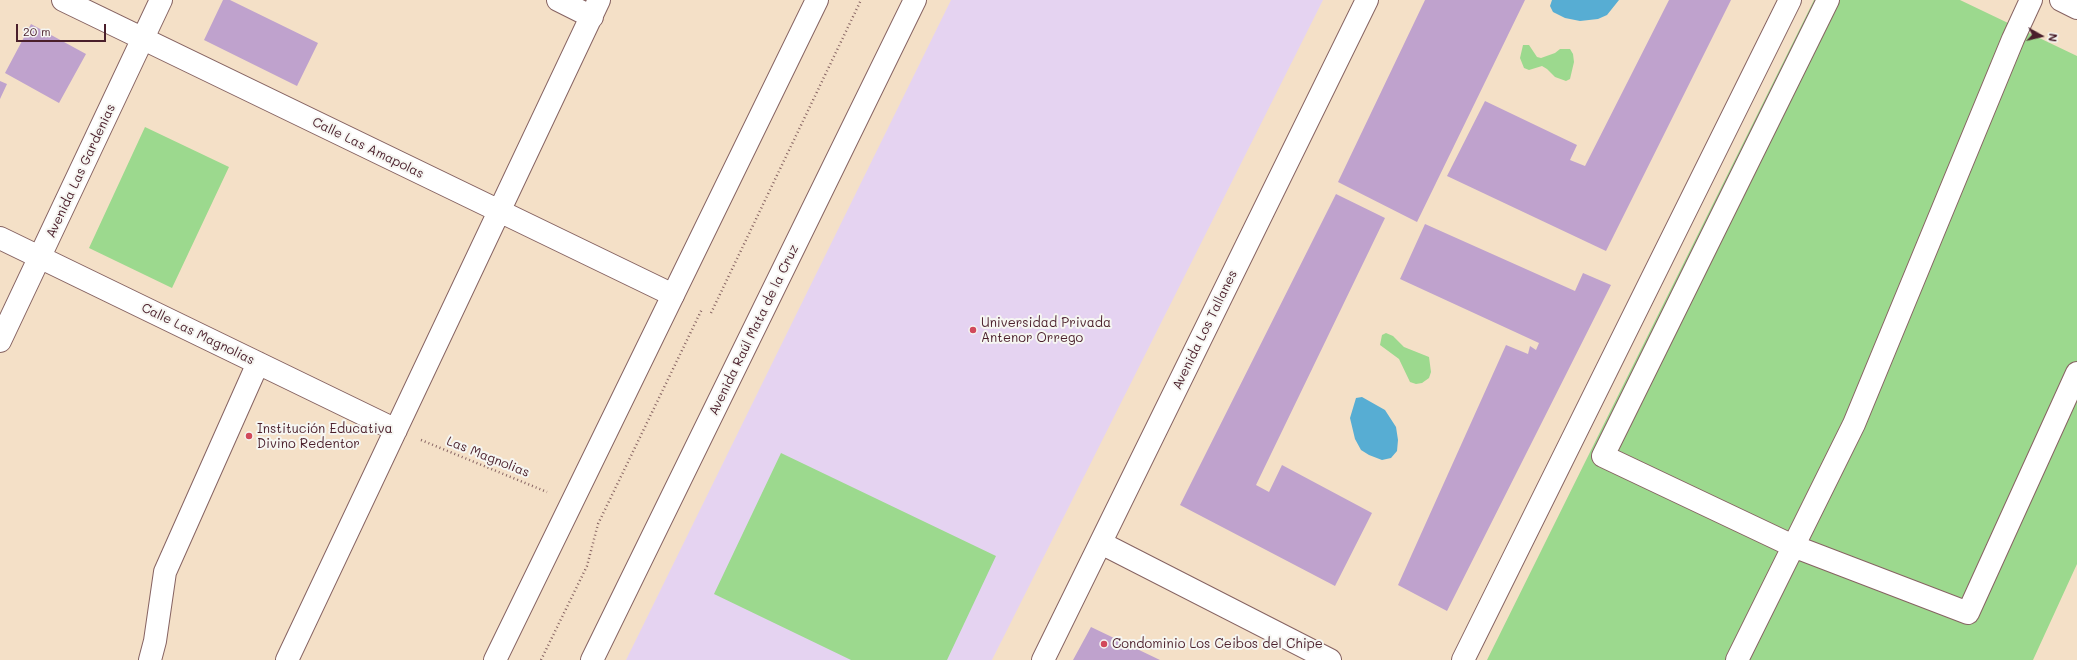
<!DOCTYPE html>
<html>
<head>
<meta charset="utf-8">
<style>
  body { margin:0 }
  #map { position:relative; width:2077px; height:660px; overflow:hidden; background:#f4e0c7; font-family:Mali,sans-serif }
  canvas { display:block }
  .north { position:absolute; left:2021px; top:16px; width:40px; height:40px; -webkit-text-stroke:3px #f6f6f2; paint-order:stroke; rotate:98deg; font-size:11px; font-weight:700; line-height:16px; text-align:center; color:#4a1f2b }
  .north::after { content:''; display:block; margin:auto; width:14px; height:18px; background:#4a1f2b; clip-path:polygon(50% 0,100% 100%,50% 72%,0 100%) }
  .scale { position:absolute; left:16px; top:24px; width:90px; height:18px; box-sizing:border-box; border:2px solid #4a1f2b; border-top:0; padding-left:5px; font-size:12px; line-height:14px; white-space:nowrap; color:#4a1f2b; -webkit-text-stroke:3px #f6f6f2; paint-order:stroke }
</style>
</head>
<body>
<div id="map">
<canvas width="2077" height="660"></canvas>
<div class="north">N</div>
<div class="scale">20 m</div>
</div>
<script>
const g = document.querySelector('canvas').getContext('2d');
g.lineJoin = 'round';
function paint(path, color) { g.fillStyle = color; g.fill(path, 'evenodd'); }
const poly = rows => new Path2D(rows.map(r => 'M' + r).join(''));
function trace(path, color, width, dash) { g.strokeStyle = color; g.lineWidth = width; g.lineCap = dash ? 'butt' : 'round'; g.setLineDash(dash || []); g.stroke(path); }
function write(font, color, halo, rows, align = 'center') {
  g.font = font + ' Mali,sans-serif'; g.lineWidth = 4; g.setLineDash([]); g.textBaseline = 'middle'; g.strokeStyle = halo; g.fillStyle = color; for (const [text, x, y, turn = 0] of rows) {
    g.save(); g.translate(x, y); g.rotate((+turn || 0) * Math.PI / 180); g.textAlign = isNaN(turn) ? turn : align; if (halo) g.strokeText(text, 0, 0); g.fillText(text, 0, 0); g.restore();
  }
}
paint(poly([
  [951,0,1323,0,992,660,626,660]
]), '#e5d3f1');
paint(poly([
  [1814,0,1960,0,2077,56,2077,564,2033,660,1487,660],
  [1523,45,1529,45,1537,57,1541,58,1555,53,1560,49,1570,49,1573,54,1574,62,1570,79,1566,81,1555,77,1547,69,1542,66,1529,70,1524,68,1520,58],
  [145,127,229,167,172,288,89,248],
  [1386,333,1393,336,1404,347,1429,357,1431,372,1429,378,1422,383,1416,384,1410,382,1399,359,1380,345,1382,335],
  [781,453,996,556,947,660,851,660,714,594]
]), '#9cd98e');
paint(poly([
  [1552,0,1619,0,1607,15,1598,19,1580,21,1565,18,1553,12,1550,6],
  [1362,397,1385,410,1396,427,1398,440,1397,451,1391,458,1382,460,1369,455,1361,450,1355,439,1350,418,1356,398]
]), '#57add3');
paint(poly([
  [223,0,230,0,318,43,297,86,204,40],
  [1425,0,1525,0,1417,222,1338,182],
  [1669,0,1731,0,1606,251,1447,176,1485,101,1577,145,1570,160,1585,166],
  [31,24,86,54,59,103,5,73],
  [0,81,7,84,0,99],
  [1336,194,1385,218,1256,485,1269,492,1282,465,1372,513,1335,586,1180,505],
  [1425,224,1575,291,1583,273,1611,285,1447,611,1398,585,1506,345,1528,354,1530,346,1536,350,1539,343,1400,279],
  [1091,627,1160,660,1073,660]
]), '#bfa2cd');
const minor = poly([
  [63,0,673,295],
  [558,0,592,17],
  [1828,0,1603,456,1793,546,1968,613,2077,373],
  [2061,0,2077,8],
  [0,238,396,430],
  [0,341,161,0],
  [1101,543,1330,660],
  [150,660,155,641,165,572,258,363],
  [287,660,599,0],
  [1043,660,1367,0],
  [1463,660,1790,0],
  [1737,660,1854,424,2013,39,2031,0]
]);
const major = poly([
  [495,660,817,0],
  [592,660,915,0]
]);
trace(minor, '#866362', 24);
trace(major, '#866362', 24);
trace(poly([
  [711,313,861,0],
  [421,440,547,492],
  [541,660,587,566,598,524,702,309]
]), '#866362', 2.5, [1, 3]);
trace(minor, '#fff', 22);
trace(major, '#fff', 22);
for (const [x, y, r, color] of [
  [973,330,4,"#d1495b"],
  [249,436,4,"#d1495b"],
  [1104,644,4,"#d1495b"]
]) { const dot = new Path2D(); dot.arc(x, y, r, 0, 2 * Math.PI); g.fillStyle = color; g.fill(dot); trace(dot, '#f6f6f2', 1.5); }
write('13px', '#4a1f2b', '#f6f6f2', [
  ["Calle Las Amapolas",368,148,26],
  ["Avenida Las Gardenias",81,171,-65],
  ["Avenida Raúl Mata de la Cruz",754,330,-64],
  ["Avenida Los Tallanes",1205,330,-64],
  ["Calle Las Magnolias",198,334,26],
  ["Las Magnolias",488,457,22]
]);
write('13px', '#4a1f2b', '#f6f6f2', [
  ["Universidad Privada",981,323],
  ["Antenor Orrego",981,338],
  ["Institución Educativa",257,429],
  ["Divino Redentor",257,444],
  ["Condominio Los Ceibos del Chipe",1112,644]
], 'left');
</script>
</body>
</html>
